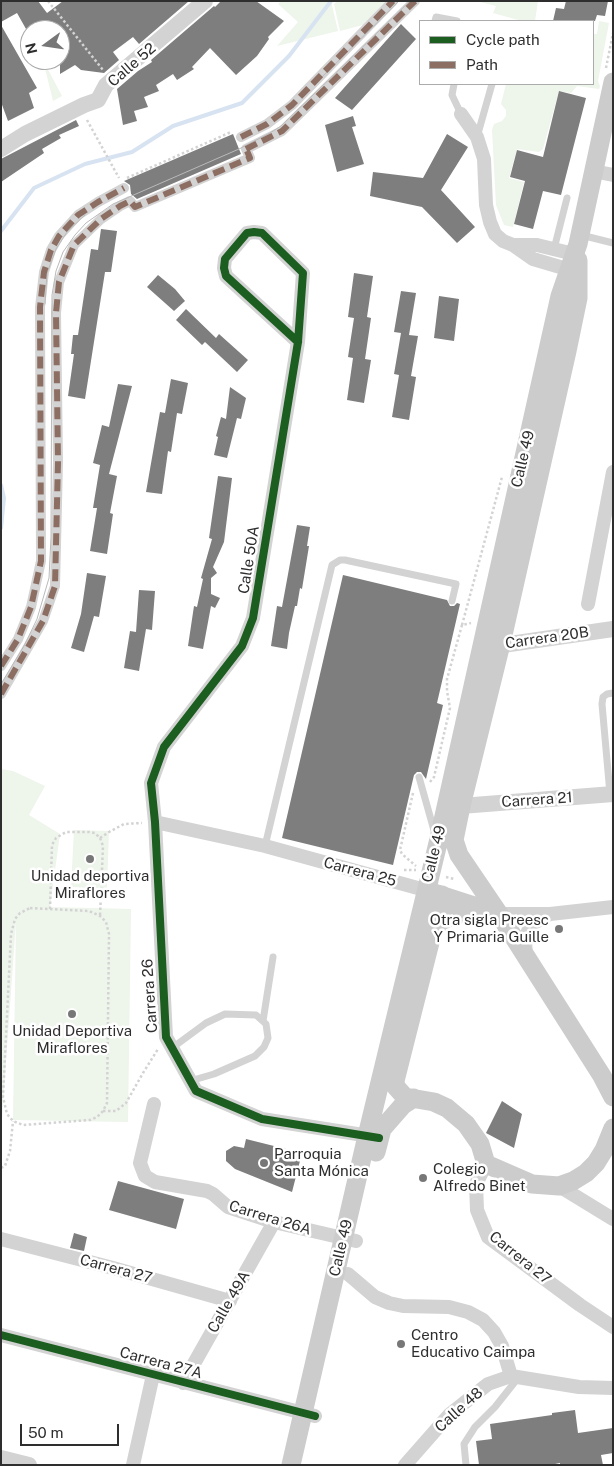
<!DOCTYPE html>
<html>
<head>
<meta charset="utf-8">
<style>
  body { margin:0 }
  #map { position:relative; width:614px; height:1466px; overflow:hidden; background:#fff; font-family:"Public Sans",sans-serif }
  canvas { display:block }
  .frame { position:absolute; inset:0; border:2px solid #2e2e2e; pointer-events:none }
  .legend { position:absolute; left:419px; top:20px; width:175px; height:65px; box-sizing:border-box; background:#fff; border:1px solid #ababab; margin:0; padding:6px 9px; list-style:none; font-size:15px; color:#2e2e2e }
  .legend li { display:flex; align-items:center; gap:10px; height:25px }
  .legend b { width:25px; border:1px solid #ababab }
  .north { position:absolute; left:20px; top:20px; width:50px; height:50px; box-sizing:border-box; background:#fff; border:1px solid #ababab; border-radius:50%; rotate:256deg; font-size:14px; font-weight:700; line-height:20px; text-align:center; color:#2e2e2e }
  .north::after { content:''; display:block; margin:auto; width:18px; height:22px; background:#777; clip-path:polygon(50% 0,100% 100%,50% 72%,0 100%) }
  .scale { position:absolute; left:20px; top:1424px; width:99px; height:22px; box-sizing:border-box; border:2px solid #2e2e2e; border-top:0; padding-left:6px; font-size:15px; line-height:18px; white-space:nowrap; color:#2e2e2e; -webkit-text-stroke:4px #fff; paint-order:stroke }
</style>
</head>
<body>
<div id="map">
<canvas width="614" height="1466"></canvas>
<div class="frame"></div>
<ul class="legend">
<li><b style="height:6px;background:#1b5e20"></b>Cycle path</li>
<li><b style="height:6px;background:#8d6e63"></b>Path</li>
</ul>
<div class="north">N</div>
<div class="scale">50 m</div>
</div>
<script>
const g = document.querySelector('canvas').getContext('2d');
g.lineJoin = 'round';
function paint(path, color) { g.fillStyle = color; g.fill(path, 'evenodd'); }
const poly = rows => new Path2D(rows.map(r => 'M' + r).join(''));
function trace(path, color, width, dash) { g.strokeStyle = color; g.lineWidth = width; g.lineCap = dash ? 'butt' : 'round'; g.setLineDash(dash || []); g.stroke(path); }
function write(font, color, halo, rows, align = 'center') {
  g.font = font + ' "Public Sans",sans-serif'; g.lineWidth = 5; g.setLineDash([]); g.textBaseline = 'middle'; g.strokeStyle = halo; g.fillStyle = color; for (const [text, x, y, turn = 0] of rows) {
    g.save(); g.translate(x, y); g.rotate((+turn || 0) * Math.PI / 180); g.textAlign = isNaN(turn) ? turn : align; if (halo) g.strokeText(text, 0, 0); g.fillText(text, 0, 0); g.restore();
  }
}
paint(poly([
  [281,1,331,1,338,31,277,46,298,22,278,4],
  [337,1,386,1,363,25,340,31,334,4],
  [476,1,538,1,535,21,522,21,493,13,496,6],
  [599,21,609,23,598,81,600,86,599,89,577,86,571,93,559,91,543,149,539,152,517,149,509,178,524,182,513,227,504,225,496,205,492,130,494,124,502,121,506,116,506,110,501,104,506,84,593,84,593,34,597,34],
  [43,60,62,96,53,101],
  [1,769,13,771,45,786,29,815,60,834,50,907,131,909,128,1122,13,1120,16,921,1,1133],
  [74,830,109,831,107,889,71,887]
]), '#eef5eb');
trace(poly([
  [1,231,34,188,85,164,132,152,173,126,242,103,289,56,331,1],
  [1,485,4,498,1,528]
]), '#d8e3f2', 4);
paint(poly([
  [1,1,38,1,47,13,63,1,189,1,139,44,133,37,113,52,119,60,104,73,81,70,75,65,60,74,60,30,30,30,30,36,17,13,1,22],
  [221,1,256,1,284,21,268,37,269,39,257,56,236,75,210,48,192,67,194,69,177,80,173,74,156,85,159,91,144,97,148,107,134,111,137,121,123,125,117,89,138,71,152,62,151,60,214,6,215,7],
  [566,1,608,1,605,16,597,15,595,21,553,21,556,8,564,9],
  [401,24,416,39,352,110,335,98],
  [1,25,37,88,29,93,34,108,8,121,1,102],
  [559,91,586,98,561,195,543,191,533,229,514,224,525,181,510,177,517,150,543,157],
  [353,116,356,126,352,127,364,164,337,172,325,125],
  [76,120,79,126,59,135,61,138,42,149,44,153,1,182,1,159],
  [233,134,241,154,137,199,131,194,130,185,124,181],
  [447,134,468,147,441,190,475,227,457,243,422,207,370,196,373,172,423,178],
  [101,229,117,231,111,272,105,272,85,399,68,396,74,354,71,354,73,335,78,335,91,249,98,250],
  [354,273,373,276,367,317,371,318,365,359,371,360,364,403,347,400,353,358,348,357,354,318,348,317],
  [158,275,175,289,185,301,174,311,147,287],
  [401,291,416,293,409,335,418,336,411,376,416,377,409,420,392,417,399,375,394,374,401,333,394,332],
  [439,296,459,299,454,341,434,338],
  [186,309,216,338,219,334,248,360,237,372,205,342,202,345,176,320],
  [171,379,188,383,182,414,177,413,171,452,168,451,162,494,146,492,160,412,165,413],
  [118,384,132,386,109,474,117,476,110,513,113,514,107,554,90,551,97,508,93,508,100,465,93,463,102,425,109,427],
  [230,387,246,398,241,419,237,418,227,458,214,455,218,437,216,436,221,417,226,419],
  [218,476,232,478,224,542,213,567,217,573,211,578,211,594,220,598,215,608,211,606,203,649,188,646,194,606,197,607,203,579,201,578,212,539,209,538],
  [297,525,310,527,307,546,309,546,302,589,300,588,297,606,295,606,289,633,287,649,271,646,277,606,282,607],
  [87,573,106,576,99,617,94,616,84,652,71,648,81,614],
  [343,575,447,600,450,606,454,606,457,603,460,604,437,703,443,705,426,779,421,772,417,772,414,775,393,865,282,838],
  [139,590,155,591,152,630,146,629,139,671,124,668,130,631,136,632],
  [502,1101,522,1114,514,1148,486,1133],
  [246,1139,302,1153,292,1192,235,1169,226,1161,226,1151,234,1146,244,1148],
  [118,1181,184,1199,176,1229,109,1210],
  [74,1233,87,1237,84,1251,70,1248],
  [575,1410,578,1433,613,1428,613,1453,601,1455,603,1465,560,1465,560,1463,550,1465,479,1465,476,1441,492,1439,490,1424,552,1415,552,1413]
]), '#7e7e7e');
trace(poly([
  [48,1,103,70],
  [606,68,613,33],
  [87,120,119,178],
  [127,178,231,132],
  [462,625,502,477],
  [430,782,434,777,450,708,447,691,447,679,462,625,471,623],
  [413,793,400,850,402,854,416,866],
  [100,838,109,832,124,824,142,823],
  [404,870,416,870],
  [446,877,454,879],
  [30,908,89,911,100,916,106,922,109,934,107,1103,103,1111,97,1117,90,1120,23,1125,13,1121,7,1114,3,1097,11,934,15,919,20,913,30,908],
  [50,909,52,845,56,838,66,832,89,832,95,833,100,838,103,846,100,916],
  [103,1111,116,1111,126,1103,143,1073,158,1049],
  [1,1168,5,1166,10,1151,13,1121]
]), '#d3d3d3', 2.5, [2.5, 2.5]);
trace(poly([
  [435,21,436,17,457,21],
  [454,84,452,95,461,114],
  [477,137,492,84],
  [581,235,613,243],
  [554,249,567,198],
  [419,777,435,834],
  [610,794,602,704,603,697,607,694,613,693],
  [265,846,332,565,340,560,345,560,456,584,452,601],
  [263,1021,273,957],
  [172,1048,206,1023,225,1014,256,1015,266,1024,268,1038,264,1047,255,1056,214,1074,190,1081],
  [466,1465,464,1444,475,1427,495,1407,518,1378]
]), '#d3d3d3', 7);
trace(poly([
  [241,137,267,124,292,105,393,1],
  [246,149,282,131,415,1],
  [1,666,18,639,31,607,41,561,40,307,44,272,51,250,59,236,78,215,98,202,124,188],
  [1,694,43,621,55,586,58,462,56,313,59,282,74,245,101,219,120,206,130,201,135,207,250,158,247,151]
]), '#d3d3d3', 10);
trace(poly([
  [461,114,477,137,484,159,486,205,490,222,495,234,503,241,513,245,533,259,577,272],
  [593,171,613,175],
  [513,245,537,245,578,255],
  [298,342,226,276,224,268,225,259,247,233,254,232,262,233,303,273,298,342,253,618,242,646,164,747,151,783,155,822,166,1037,196,1091,262,1119,376,1137],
  [588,604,613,472],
  [155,822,265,846,425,890],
  [499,914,550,914,613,907],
  [526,956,525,941,529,928,534,923,550,914],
  [154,1104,140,1163,145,1176,155,1182,207,1191,213,1194,228,1207,274,1222,356,1241],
  [486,1164,476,1184,477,1210,488,1237,580,1305,613,1327],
  [559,1186,613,1219],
  [1,1239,113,1268,230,1301],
  [348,1274,375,1297,389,1303,403,1306,449,1307,468,1312,483,1320,494,1332,502,1346,511,1376],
  [1,1335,315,1416],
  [183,1383,274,1222],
  [133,1465,153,1375],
  [405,1465,449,1415,488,1384,511,1376,579,1387,613,1388]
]), '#d3d3d3', 14);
trace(poly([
  [1,149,25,134,84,105,98,100,106,85,205,1],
  [489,647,613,629],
  [461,806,613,794],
  [1,1458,29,1465]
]), '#d3d3d3', 16);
trace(poly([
  [578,260,578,298,567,351,501,644,461,806,454,840,459,855,499,914,602,1076,613,1097],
  [431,892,499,914],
  [442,895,395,1081,396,1087,405,1097,434,1102,447,1108,466,1124,480,1144,486,1164,532,1184,559,1186,573,1181,586,1173,596,1163,604,1150,613,1128],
  [434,927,447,918,478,908],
  [376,1152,382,1129,403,1105,414,1098],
  [291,1465,367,1136,438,843,560,296,578,244,613,82]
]), '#ccc', 19);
trace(poly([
  [319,80,399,1],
  [45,304,47,273,56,249,67,232,85,215],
  [1,684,24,646,37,619,49,578,51,537,52,295,56,271,63,252,75,235,86,223,113,204,239,149,270,133,281,126,410,1]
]), '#bababa', 1);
trace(poly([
  [241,137,267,124,292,105,393,1],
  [246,149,282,131,415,1],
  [1,666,18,639,31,607,41,561,40,307,44,272,51,250,59,236,78,215,98,202,124,188],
  [1,694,43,621,55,586,58,462,56,313,59,282,74,245,101,219,120,206,130,201,135,207,250,158,247,151]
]), '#8d6e63', 6, [12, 6]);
trace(poly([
  [298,342,226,276,224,268,225,259,247,233,254,232,262,233,303,273,298,342,253,618,242,646,164,747,151,783,155,822,166,1037,196,1091,262,1119,379,1138],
  [1,1335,315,1416]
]), '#1b5e20', 8);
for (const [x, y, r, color] of [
  [90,859,5,"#777"],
  [559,929,5,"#777"],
  [72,1014,5,"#777"],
  [264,1163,5,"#777"],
  [423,1178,5,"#777"],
  [401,1344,5,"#777"]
]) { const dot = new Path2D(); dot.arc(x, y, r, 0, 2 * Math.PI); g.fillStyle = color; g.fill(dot); trace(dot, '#fff', 2); }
write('15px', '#2e2e2e', '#fff', [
  ["Calle 52",132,65,-41],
  ["Calle 49",523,459,-77],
  ["Calle 50A",249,560,-81],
  ["Carrera 20B",547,638,-8],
  ["Carrera 21",537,800,-4],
  ["Calle 49",434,854,-76],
  ["Carrera 25",360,872,15],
  ["Carrera 26",150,996,-94],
  ["Carrera 26A",270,1218,17],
  ["Calle 49",341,1248,-77],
  ["Carrera 27",520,1258,39],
  ["Carrera 27",116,1269,15],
  ["Calle 49A",229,1302,-60],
  ["Carrera 27A",161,1363,15],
  ["Calle 48",459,1410,-42]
]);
write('15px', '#2e2e2e', '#fff', [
  ["Unidad deportiva",90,876,"center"],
  ["Miraflores",90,893,"center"],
  ["Otra sigla Preesc",549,920,"right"],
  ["Y Primaria Guille",549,937,"right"],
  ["Unidad Deportiva",72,1031,"center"],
  ["Miraflores",72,1048,"center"],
  ["Parroquia",274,1154],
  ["Santa Mónica",274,1171],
  ["Colegio",433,1169],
  ["Alfredo Binet",433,1186],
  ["Centro",411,1335],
  ["Educativo Caimpa",411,1352]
], 'left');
</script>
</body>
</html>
